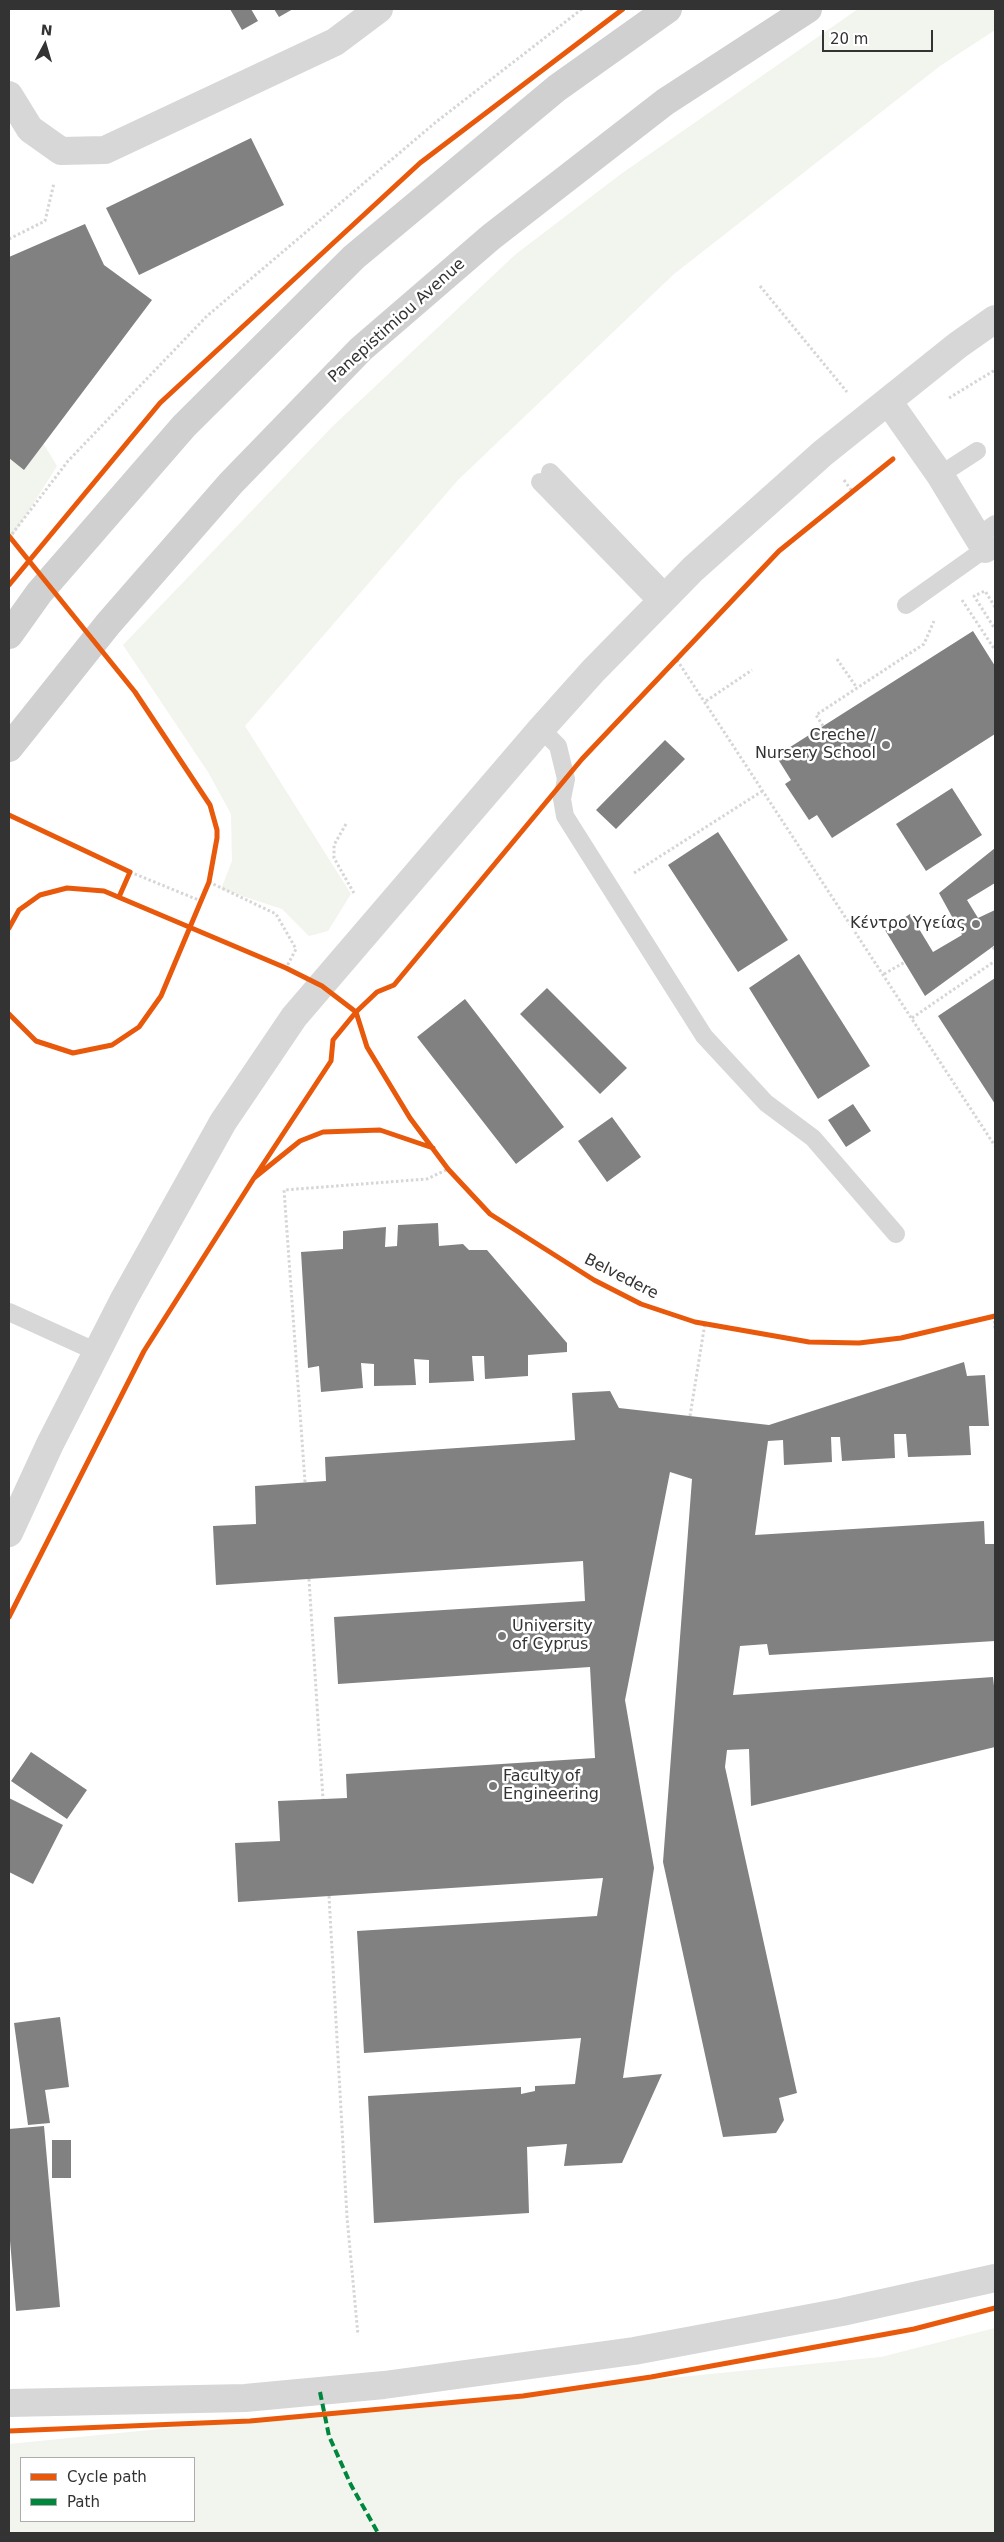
<!DOCTYPE html>
<html>
<head>
<meta charset="utf-8">
<style>
  body { margin:0 }
  #map { position:relative; width:1004px; height:2542px; overflow:hidden; background:#fff; font-family:"DejaVu Sans",sans-serif }
  canvas { display:block }
  .frame { position:absolute; inset:0; border:10px solid #333; pointer-events:none }
  .legend { position:absolute; left:20px; top:2457px; width:175px; height:65px; box-sizing:border-box; background:#fff; border:1px solid #adadad; margin:0; padding:6px 9px; list-style:none; font-size:15px; color:#333 }
  .legend li { display:flex; align-items:center; gap:10px; height:25px }
  .legend b { width:25px; border:1px solid #adadad }
  .north { position:absolute; left:20px; top:20px; width:50px; height:50px; -webkit-text-stroke:4px #fff; paint-order:stroke; rotate:6deg; font-size:14px; font-weight:700; line-height:20px; text-align:center; color:#333 }
  .north::after { content:''; display:block; margin:auto; width:18px; height:22px; background:#333; clip-path:polygon(50% 0,100% 100%,50% 72%,0 100%) }
  .scale { position:absolute; left:822px; top:30px; width:111px; height:22px; box-sizing:border-box; border:2px solid #333; border-top:0; padding-left:6px; font-size:15px; line-height:18px; white-space:nowrap; color:#333; -webkit-text-stroke:4px #fff; paint-order:stroke }
</style>
</head>
<body>
<div id="map">
<canvas width="1004" height="2542"></canvas>
<div class="frame"></div>
<ul class="legend">
<li><b style="height:6px;background:#e8590c"></b>Cycle path</li>
<li><b style="height:6px;background:#00873e"></b>Path</li>
</ul>
<div class="north">N</div>
<div class="scale">20 m</div>
</div>
<script>
const g = document.querySelector('canvas').getContext('2d');
g.lineJoin = 'round';
function paint(path, color) { g.fillStyle = color; g.fill(path, 'evenodd'); }
const poly = rows => new Path2D(rows.map(r => 'M' + r).join(''));
function trace(path, color, width, dash) { g.strokeStyle = color; g.lineWidth = width; g.lineCap = dash ? 'butt' : 'round'; g.setLineDash(dash || []); g.stroke(path); }
function write(font, color, halo, rows, align = 'center') {
  g.font = font + ' "DejaVu Sans",sans-serif'; g.lineWidth = 5; g.setLineDash([]); g.textBaseline = 'middle'; g.strokeStyle = halo; g.fillStyle = color; for (const [text, x, y, turn = 0] of rows) {
    g.save(); g.translate(x, y); g.rotate((+turn || 0) * Math.PI / 180); g.textAlign = isNaN(turn) ? turn : align; if (halo) g.strokeText(text, 0, 0); g.fillText(text, 0, 0); g.restore();
  }
}
paint(poly([
  [858,9,995,9,995,30,940,66,674,274,458,480,245,726,351,894,328,931,309,936,282,909,221,889,232,861,231,814,208,772,123,645,333,426,516,254,621,174],
  [9,387,57,466,9,542],
  [995,2328,995,2533,9,2533,9,2444,881,2357],
  [21,2458,194,2458,194,2521,21,2521]
]), '#f1f5ed');
paint(poly([
  [230,9,251,9,258,21,242,30],
  [274,9,293,9,279,17],
  [251,138,284,205,139,275,106,208],
  [85,224,104,265,152,300,24,470,9,458,9,257],
  [973,631,995,666,995,734,832,838,817,815,809,820,785,784,791,780,776,756],
  [665,740,685,759,616,829,596,810],
  [952,788,982,835,926,871,896,824],
  [718,832,788,940,738,972,668,865],
  [995,848,995,883,967,900,978,918,995,910,995,945,925,996,885,930,910,914,933,952,962,935,939,893],
  [799,954,870,1066,818,1099,749,988],
  [995,978,995,1104,938,1016],
  [547,988,627,1068,600,1094,520,1014],
  [465,999,564,1127,516,1164,417,1037],
  [853,1104,871,1131,846,1147,828,1120],
  [612,1117,641,1157,607,1182,578,1141],
  [438,1223,439,1246,463,1244,469,1250,487,1250,567,1343,567,1352,528,1355,528,1376,485,1379,484,1356,472,1356,474,1381,429,1383,429,1360,414,1359,416,1385,374,1386,374,1364,361,1363,363,1388,321,1392,319,1366,308,1368,301,1252,343,1249,343,1231,386,1227,385,1247,397,1246,398,1225],
  [964,1362,967,1376,985,1375,989,1426,969,1426,971,1455,908,1457,906,1434,894,1434,895,1458,842,1461,840,1437,831,1437,832,1462,784,1465,783,1440,768,1441,755,1535,984,1521,985,1544,995,1544,995,1641,769,1655,767,1644,740,1646,733,1695,993,1677,995,1695,995,1747,751,1806,749,1749,727,1750,725,1767,797,2093,779,2098,784,2120,776,2133,723,2137,663,1862,692,1479,670,1472,625,1700,654,1868,623,2078,662,2074,622,2163,564,2166,567,2144,527,2147,529,2213,374,2223,368,2096,521,2087,521,2094,535,2091,535,2086,575,2084,581,2038,364,2053,357,1931,597,1916,603,1878,238,1902,235,1843,280,1841,278,1801,347,1798,346,1774,595,1758,590,1667,338,1684,334,1617,585,1601,583,1561,216,1585,213,1526,256,1524,255,1486,326,1481,325,1457,575,1440,572,1393,610,1391,619,1408,769,1425],
  [31,1752,87,1790,67,1819,11,1781],
  [9,1798,63,1825,33,1884,9,1872],
  [60,2017,69,2087,45,2090,50,2123,28,2125,14,2023],
  [44,2126,60,2307,16,2311,9,2229,9,2129],
  [52,2140,71,2140,71,2178,52,2178]
]), '#818181');
trace(poly([
  [9,239,45,221,54,183],
  [760,286,847,392],
  [949,398,995,370],
  [844,480,852,491],
  [9,538,68,461,207,316,436,122,582,9],
  [962,600,995,650],
  [995,607,985,591,974,596,995,629],
  [837,659,857,688],
  [677,660,995,1146],
  [706,701,752,670],
  [823,726,816,715,924,644,934,621],
  [346,824,334,845,334,858,355,895],
  [130,872,201,901],
  [634,873,764,790],
  [209,882,276,914,296,949,286,968],
  [993,947,995,950],
  [884,974,905,962],
  [912,1018,995,961],
  [994,1316,995,1330],
  [690,1416,705,1323],
  [305,1482,284,1190,427,1179,448,1169],
  [309,1579,323,1799],
  [329,1896,347,2217,358,2335]
]), '#d6d6d6', 3, [2.5, 2.5]);
trace(poly([
  [550,472,668,595],
  [940,475,977,451],
  [540,482,659,604],
  [977,537,995,524],
  [906,605,985,549],
  [541,729,558,746,566,779,562,799,565,816,704,1036,766,1103,813,1138,896,1234],
  [9,1312,97,1352]
]), '#d7d7d7', 18);
trace(poly([
  [9,95,30,129,61,151,105,150,335,42,379,9],
  [888,401,940,475,985,549],
  [9,1533,50,1444,124,1299,223,1122,294,1017,541,729,593,671,693,569,823,453,958,345,995,319],
  [9,2403,245,2398,384,2385,634,2351,842,2312,995,2278]
]), '#d7d7d7', 28);
trace(poly([
  [9,635,39,593,184,426,354,257,557,88,668,9],
  [9,748,108,624,231,483,361,349,491,237,665,102,808,9]
]), '#d0d0d0', 28);
trace(poly([
  [320,2392,329,2436,351,2485,378,2533]
]), '#00873e', 4, [8, 4]);
trace(poly([
  [9,536,135,692,210,805,217,830,217,838,209,882,161,996,139,1027,112,1045,73,1053,36,1041,9,1014],
  [9,585,160,403,420,163,623,9],
  [9,815,130,872,119,897],
  [9,928,19,910,40,895,67,888,104,891,286,968,322,986,356,1012],
  [356,1012,367,1047,410,1118,448,1169,490,1214,594,1280,641,1304,695,1322,809,1342,859,1343,901,1338,995,1316],
  [254,1178,331,1061,333,1040,356,1012,377,992,394,985,582,759,779,551,893,459],
  [9,1617,144,1351,254,1178,300,1141,323,1132,380,1130,433,1148],
  [9,2431,250,2421,523,2396,651,2377,914,2329,995,2308]
]), '#e8590c', 5);
for (const [x, y, r, color] of [
  [886,745,5,"#7a7a7a"],
  [976,924,5,"#7a7a7a"],
  [502,1636,5,"#7a7a7a"],
  [493,1786,5,"#7a7a7a"]
]) { const dot = new Path2D(); dot.arc(x, y, r, 0, 2 * Math.PI); g.fillStyle = color; g.fill(dot); trace(dot, '#fff', 2); }
write('16px', '#333', '#fff', [
  ["Panepistimiou Avenue",397,321,-42],
  ["Belvedere",621,1277,27]
]);
write('16px', '#333', '#fff', [
  ["Creche /",876,736],
  ["Nursery School",876,754],
  ["Κέντρο Υγείας",966,924],
  ["University",512,1627,"left"],
  ["of Cyprus",512,1645,"left"],
  ["Faculty of",503,1777,"left"],
  ["Engineering",503,1795,"left"]
], 'right');
</script>
</body>
</html>
